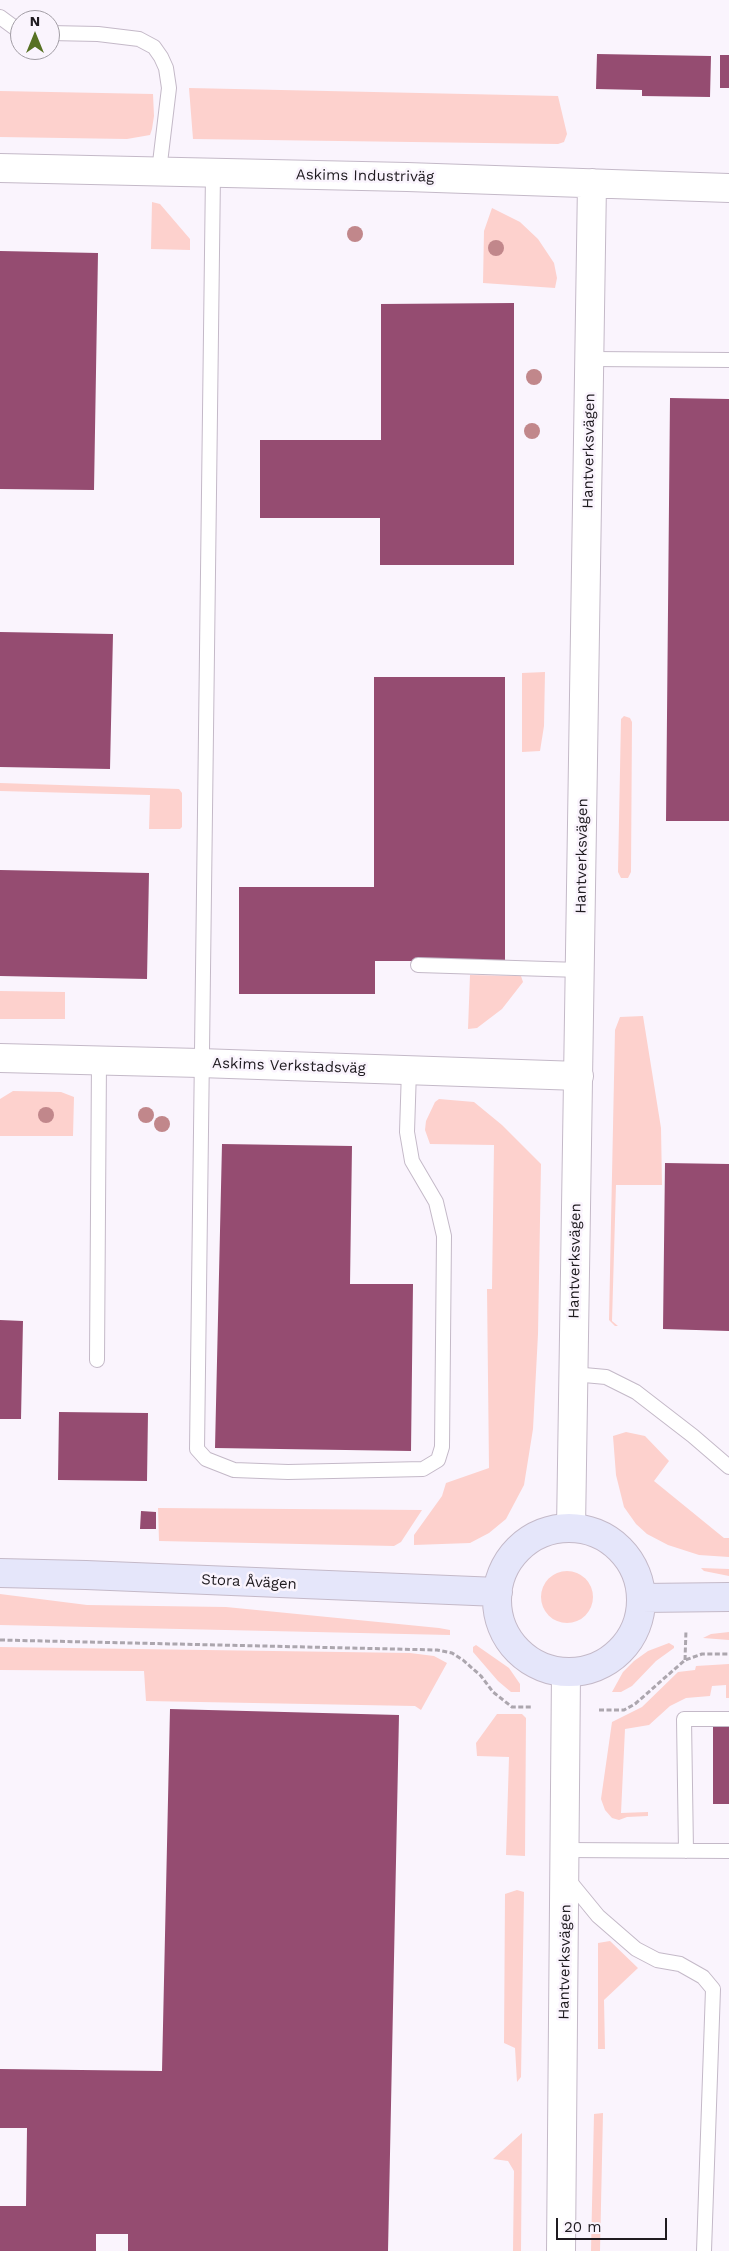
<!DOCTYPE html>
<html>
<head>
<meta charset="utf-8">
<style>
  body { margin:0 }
  #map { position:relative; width:729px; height:2251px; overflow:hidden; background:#faf4fd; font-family:"Work Sans",sans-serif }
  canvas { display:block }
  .north { position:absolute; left:10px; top:10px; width:50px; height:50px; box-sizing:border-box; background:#faf4fd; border:1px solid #a29da5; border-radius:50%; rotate:0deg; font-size:14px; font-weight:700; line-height:20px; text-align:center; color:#1f1b20 }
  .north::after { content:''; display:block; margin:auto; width:18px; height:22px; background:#577123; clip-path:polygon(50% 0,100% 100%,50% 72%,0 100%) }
  .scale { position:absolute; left:556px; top:2218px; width:111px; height:22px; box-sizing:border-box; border:2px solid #1f1b20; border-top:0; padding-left:6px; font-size:15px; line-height:18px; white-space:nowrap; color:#1f1b20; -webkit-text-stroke:4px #faf4fd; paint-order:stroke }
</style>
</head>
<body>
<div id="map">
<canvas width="729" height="2251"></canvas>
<div class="north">N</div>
<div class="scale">20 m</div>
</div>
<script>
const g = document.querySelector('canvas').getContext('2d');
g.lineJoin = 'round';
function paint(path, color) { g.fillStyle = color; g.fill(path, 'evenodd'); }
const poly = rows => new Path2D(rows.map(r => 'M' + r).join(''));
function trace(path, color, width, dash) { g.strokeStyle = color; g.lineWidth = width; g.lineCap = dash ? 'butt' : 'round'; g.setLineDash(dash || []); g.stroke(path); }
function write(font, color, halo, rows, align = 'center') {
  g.font = font + ' "Work Sans",sans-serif'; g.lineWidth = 5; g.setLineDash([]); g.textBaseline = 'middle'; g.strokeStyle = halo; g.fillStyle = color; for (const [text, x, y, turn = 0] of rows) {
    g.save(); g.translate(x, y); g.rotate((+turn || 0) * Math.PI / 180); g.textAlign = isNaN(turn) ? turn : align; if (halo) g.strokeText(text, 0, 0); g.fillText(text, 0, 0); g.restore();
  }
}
paint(poly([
  [189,88,558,96,567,134,564,142,558,144,193,139],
  [0,91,153,94,154,116,152,129,150,135,127,139,0,137],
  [152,202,160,204,190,239,190,250,151,249],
  [492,208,520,222,538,239,554,263,557,278,555,288,483,283,484,231],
  [545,672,544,726,540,751,522,752,522,673],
  [624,716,630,718,632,722,631,872,628,878,621,878,618,872,621,719],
  [0,783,179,789,182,793,182,827,180,829,149,829,150,795,0,791],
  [470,975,521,976,523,982,502,1009,477,1028,468,1029],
  [0,991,65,992,65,1019,0,1019],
  [643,1016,661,1128,662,1185,616,1185,612,1321,618,1326,615,1326,609,1320,615,1030,620,1017],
  [13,1091,61,1092,74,1097,73,1136,0,1136,0,1099],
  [439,1099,474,1102,502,1125,541,1164,538,1334,533,1429,524,1485,506,1519,489,1533,470,1543,414,1545,414,1535,442,1496,446,1483,489,1468,487,1289,492,1289,494,1145,430,1144,425,1130,426,1121,435,1102],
  [626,1432,645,1436,669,1461,654,1481,724,1538,729,1538,729,1557,699,1555,668,1545,647,1534,636,1524,624,1507,616,1475,613,1436],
  [158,1508,422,1510,401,1542,394,1546,159,1541],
  [701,1568,729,1569,729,1576,704,1571],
  '541 1597a26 26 0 1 1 52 0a26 26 0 1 1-52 0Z',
  [0,1594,87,1605,226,1607,439,1628,450,1630,450,1635,0,1625],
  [729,1632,729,1640,703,1638,711,1634],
  [669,1643,674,1646,674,1648,656,1661,632,1686,621,1692,612,1692,623,1672,634,1661,648,1651],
  [476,1645,509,1668,520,1684,520,1692,511,1692,498,1681,473,1652,473,1647],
  [0,1647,410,1653,434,1656,447,1663,421,1710,415,1706,146,1701,144,1671,0,1670],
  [729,1664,729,1698,726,1698,726,1685,712,1686,710,1696,686,1698,670,1706,649,1725,625,1729,621,1813,648,1812,648,1816,627,1817,619,1820,612,1818,605,1810,601,1799,612,1722,642,1707,678,1672,695,1670,696,1666],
  [497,1714,522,1714,526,1718,525,1856,506,1855,509,1757,477,1756,476,1743],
  [517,1890,524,1892,521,2077,517,2082,515,2048,504,2043,505,1894],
  [610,1941,638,1968,604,2000,605,2049,598,2049,598,1943],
  [603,2113,600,2251,591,2251,594,2114],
  [522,2133,521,2251,513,2251,514,2171,508,2161,493,2159]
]), '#fdd1cd');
paint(poly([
  [597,54,711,56,710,97,642,96,642,90,596,89],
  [720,55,729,55,729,88,720,88],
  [0,251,98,253,94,490,0,489],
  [514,303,514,565,380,565,380,518,260,518,260,440,381,440,381,304],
  [670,398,729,399,729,821,666,821],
  [0,632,113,634,110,769,0,767],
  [374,677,505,677,505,961,375,961,375,994,239,994,239,887,374,887],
  [0,870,149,873,147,979,0,976],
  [222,1144,352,1146,350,1284,413,1284,411,1451,215,1448],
  [665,1163,729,1164,729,1331,663,1329],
  [0,1320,23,1321,21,1419,0,1419],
  [59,1412,148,1413,147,1481,58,1480],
  [141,1511,156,1512,156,1529,140,1529],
  [170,1709,399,1715,388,2251,128,2251,128,2234,96,2234,96,2251,0,2251,0,2206,26,2206,27,2128,0,2128,0,2069,162,2071],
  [713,1726,729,1726,729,1804,713,1804]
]), '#954c71');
const lane = poly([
  [0,17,15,28,20,29],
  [50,33,98,34,139,39,154,47,161,57,166,68,169,88,159,171],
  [213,173,197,1449,206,1459,234,1470,288,1472,423,1469,438,1460,442,1447,444,1236,436,1202,412,1161,407,1132,409,1070],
  [591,359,729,360],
  [418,965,580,970],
  [97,1360,99,1060],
  [573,1374,606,1377,636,1392,693,1436,729,1467],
  [566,1850,729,1851],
  [686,1851,684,1719,729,1719],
  [566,1877,598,1916,636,1949,657,1960,680,1964,703,1977,713,1989,704,2251]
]);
const street = poly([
  [0,168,407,177,729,188],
  [0,1058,200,1063,579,1076],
  [571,1528,592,183],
  [561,2251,566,1672]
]);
const secondary = poly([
  '497 1600a72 72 0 1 1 144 0a72 72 0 1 1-144 0Z',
  [0,1573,86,1575,498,1592],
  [642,1598,729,1597]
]);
trace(lane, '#c4b9c8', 16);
trace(street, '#c4b9c8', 30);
trace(secondary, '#c4b9c8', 30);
trace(poly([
  [0,1640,437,1650,452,1653,463,1660,481,1676,493,1692,512,1707,533,1707],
  [685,1660,686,1630],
  [599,1710,624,1710,635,1704,685,1660,702,1654,729,1654]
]), '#aca6ae', 3, [5, 2.5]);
trace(lane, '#fff', 14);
trace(street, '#fff', 28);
trace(secondary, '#e5e6fa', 28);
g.fillStyle = '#c1878b';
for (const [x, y] of [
  [355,234],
  [496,248],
  [534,377],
  [532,431],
  [46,1115],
  [146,1115],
  [162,1124]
]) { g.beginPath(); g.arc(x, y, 8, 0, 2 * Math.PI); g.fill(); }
write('15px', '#1f1b20', '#faf4fd', [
  ["Askims Industriväg",365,176,1],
  ["Hantverksvägen",589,451,-89],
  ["Hantverksvägen",582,856,-89],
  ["Askims Verkstadsväg",289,1066,2],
  ["Hantverksvägen",575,1261,-89],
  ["Stora Åvägen",249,1582,3],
  ["Hantverksvägen",565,1962,-89]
]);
</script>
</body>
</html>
